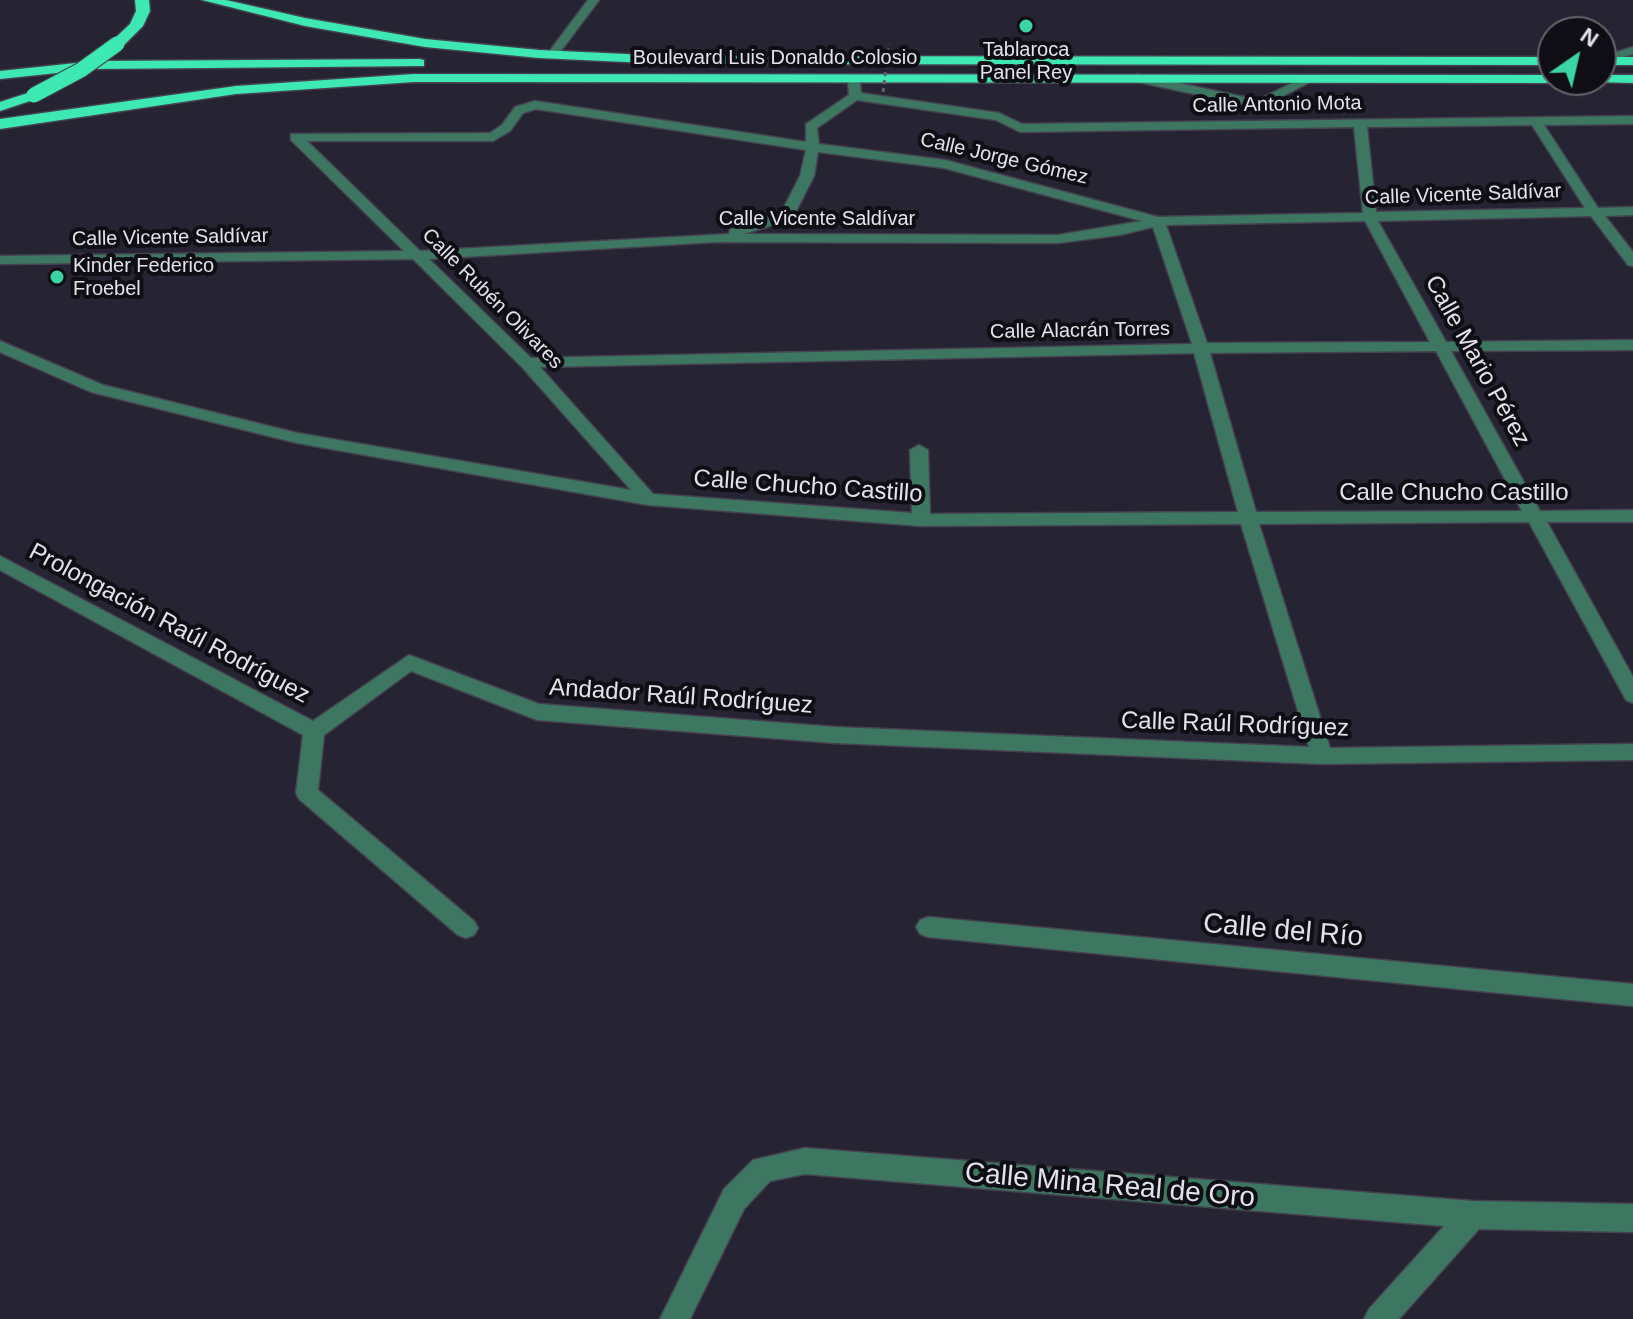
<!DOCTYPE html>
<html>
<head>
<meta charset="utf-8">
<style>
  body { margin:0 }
  #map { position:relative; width:1633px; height:1319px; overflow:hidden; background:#262432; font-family:Arial,sans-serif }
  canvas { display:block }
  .north { position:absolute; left:1537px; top:16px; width:80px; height:80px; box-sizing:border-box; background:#0f0e14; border:2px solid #64626a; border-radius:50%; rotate:34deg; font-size:22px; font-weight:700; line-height:32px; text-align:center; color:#e3e1eb }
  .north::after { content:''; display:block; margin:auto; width:28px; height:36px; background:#3bd4a4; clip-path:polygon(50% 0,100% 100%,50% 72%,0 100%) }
</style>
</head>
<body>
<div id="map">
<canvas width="1633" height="1319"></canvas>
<div class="north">N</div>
</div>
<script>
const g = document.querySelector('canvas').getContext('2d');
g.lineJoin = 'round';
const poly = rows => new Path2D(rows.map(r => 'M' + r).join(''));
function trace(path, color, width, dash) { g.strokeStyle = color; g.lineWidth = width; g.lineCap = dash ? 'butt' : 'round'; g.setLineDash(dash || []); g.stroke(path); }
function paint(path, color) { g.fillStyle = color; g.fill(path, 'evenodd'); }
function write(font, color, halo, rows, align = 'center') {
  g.font = font + ' Arial,sans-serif'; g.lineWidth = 8; g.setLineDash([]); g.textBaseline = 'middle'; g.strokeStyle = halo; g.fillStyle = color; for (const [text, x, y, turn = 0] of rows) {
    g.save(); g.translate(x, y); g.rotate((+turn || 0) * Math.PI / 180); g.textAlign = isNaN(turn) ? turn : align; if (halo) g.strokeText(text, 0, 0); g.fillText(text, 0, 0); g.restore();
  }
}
const minor = poly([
  [588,0,599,0,557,56,549,56,549,52,588,0],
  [1633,47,1633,54,1601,64,1601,57,1633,47],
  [1137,74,1258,100,1306,76,1316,79,1260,108,1133,81,1131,78,1137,74],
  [854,79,860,83,861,93,999,113,1022,124,1633,116,1633,124,1544,125,1598,208,1633,207,1633,215,1605,216,1633,252,1633,266,1628,265,1591,216,1378,221,1446,342,1633,340,1633,350,1451,351,1540,511,1633,510,1633,522,1547,522,1633,677,1633,703,1626,700,1529,522,1259,524,1330,748,1633,744,1633,760,1322,764,835,743,537,720,411,671,324,735,318,790,474,921,478,928,474,935,466,938,458,935,299,799,296,793,303,735,0,570,0,556,313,721,409,655,539,704,835,727,1309,747,1241,524,921,526,648,505,297,443,91,392,0,352,0,341,103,385,297,433,631,490,521,366,413,259,0,264,0,256,404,251,291,140,291,134,490,133,502,125,515,107,535,101,806,142,806,124,849,95,848,83,854,79],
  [857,100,996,120,1020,132,1354,127,1363,213,1158,217,945,160,819,144,817,128,857,100],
  [536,109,806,150,800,176,781,213,730,229,729,234,420,251,307,141,493,141,510,131,523,113,536,109],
  [1532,125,1585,208,1376,212,1367,127,1532,125],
  [818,152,944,168,1142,221,1058,235,744,234,792,219,814,176,818,152],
  [1365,221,1430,342,1207,343,1166,225,1365,221],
  [1153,227,1192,344,531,358,429,259,716,242,1058,243,1120,235,1153,227],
  [1436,351,1522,511,1256,512,1210,353,1436,351],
  [1194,353,1238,512,930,514,928,450,919,445,910,450,912,513,653,494,540,367,1194,353],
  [928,917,1633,984,1633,1006,928,937,920,934,916,927,920,920,928,917],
  [805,1148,1473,1201,1633,1204,1633,1232,1479,1229,1399,1319,1364,1319,1369,1309,1444,1226,805,1174,770,1181,744,1209,690,1319,660,1319,724,1189,753,1160,805,1148]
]);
const highway = poly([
  [135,0,149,0,150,11,143,26,122,47,112,47,112,41,130,24,136,11,135,0],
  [202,0,226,0,305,18,425,39,539,50,669,56,1553,57,1553,65,669,64,539,58,425,47,305,26,202,0],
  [1601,57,1633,57,1633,65,1601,65,1601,57],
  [419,59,424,60,424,66,95,69,0,79,0,71,95,61,419,59],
  [414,74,1553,75,1553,80,1559,80,1553,83,414,82,236,94,0,129,0,119,236,86,414,74],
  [1601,75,1633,75,1633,83,1596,82,1595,80,1601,80,1601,75],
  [34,91,39,92,39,98,0,111,0,102,34,91]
]);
trace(minor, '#444250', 3);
trace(highway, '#444250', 3);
paint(minor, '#3e7761');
paint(highway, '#3de8b3');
const highwayBridge = poly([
  [34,95,81,70,117,44]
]);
trace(highwayBridge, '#444250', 17, []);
trace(poly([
  [883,92,889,44]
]), '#605e6b', 3, [4, 4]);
trace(highwayBridge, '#3de8b3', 15);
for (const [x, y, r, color] of [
  [1026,26,8,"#3bd4a4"],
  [57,277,8,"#3bd4a4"]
]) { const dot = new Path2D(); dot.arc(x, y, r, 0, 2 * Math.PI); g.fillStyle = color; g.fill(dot); trace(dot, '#0f0e14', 3); }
write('20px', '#e3e1eb', '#0f0e14', [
  ["Tablaroca",1026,50],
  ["Panel Rey",1026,73],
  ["Kinder Federico",73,266,"left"],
  ["Froebel",73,289,"left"]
]);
write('20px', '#e3e1eb', '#0f0e14', [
  ["Boulevard Luis Donaldo Colosio",775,58],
  ["Calle Antonio Mota",1277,105,-1],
  ["Calle Jorge Gómez",1004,159,13],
  ["Calle Vicente Saldívar",1463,195,-2],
  ["Calle Vicente Saldívar",817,219],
  ["Calle Vicente Saldívar",170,238,-1],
  ["Calle Rubén Olivares",492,299,45],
  ["Calle Alacrán Torres",1080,331,-1]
]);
write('24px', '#e3e1eb', '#0f0e14', [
  ["Calle Mario Pérez",1477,361,61],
  ["Calle Chucho Castillo",808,487,4],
  ["Calle Chucho Castillo",1454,493],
  ["Prolongación Raúl Rodríguez",169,624,28],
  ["Andador Raúl Rodríguez",681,697,4],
  ["Calle Raúl Rodríguez",1235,725,2]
]);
write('28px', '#e3e1eb', '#0f0e14', [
  ["Calle del Río",1283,931,5],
  ["Calle Mina Real de Oro",1110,1186,5]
]);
</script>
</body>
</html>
